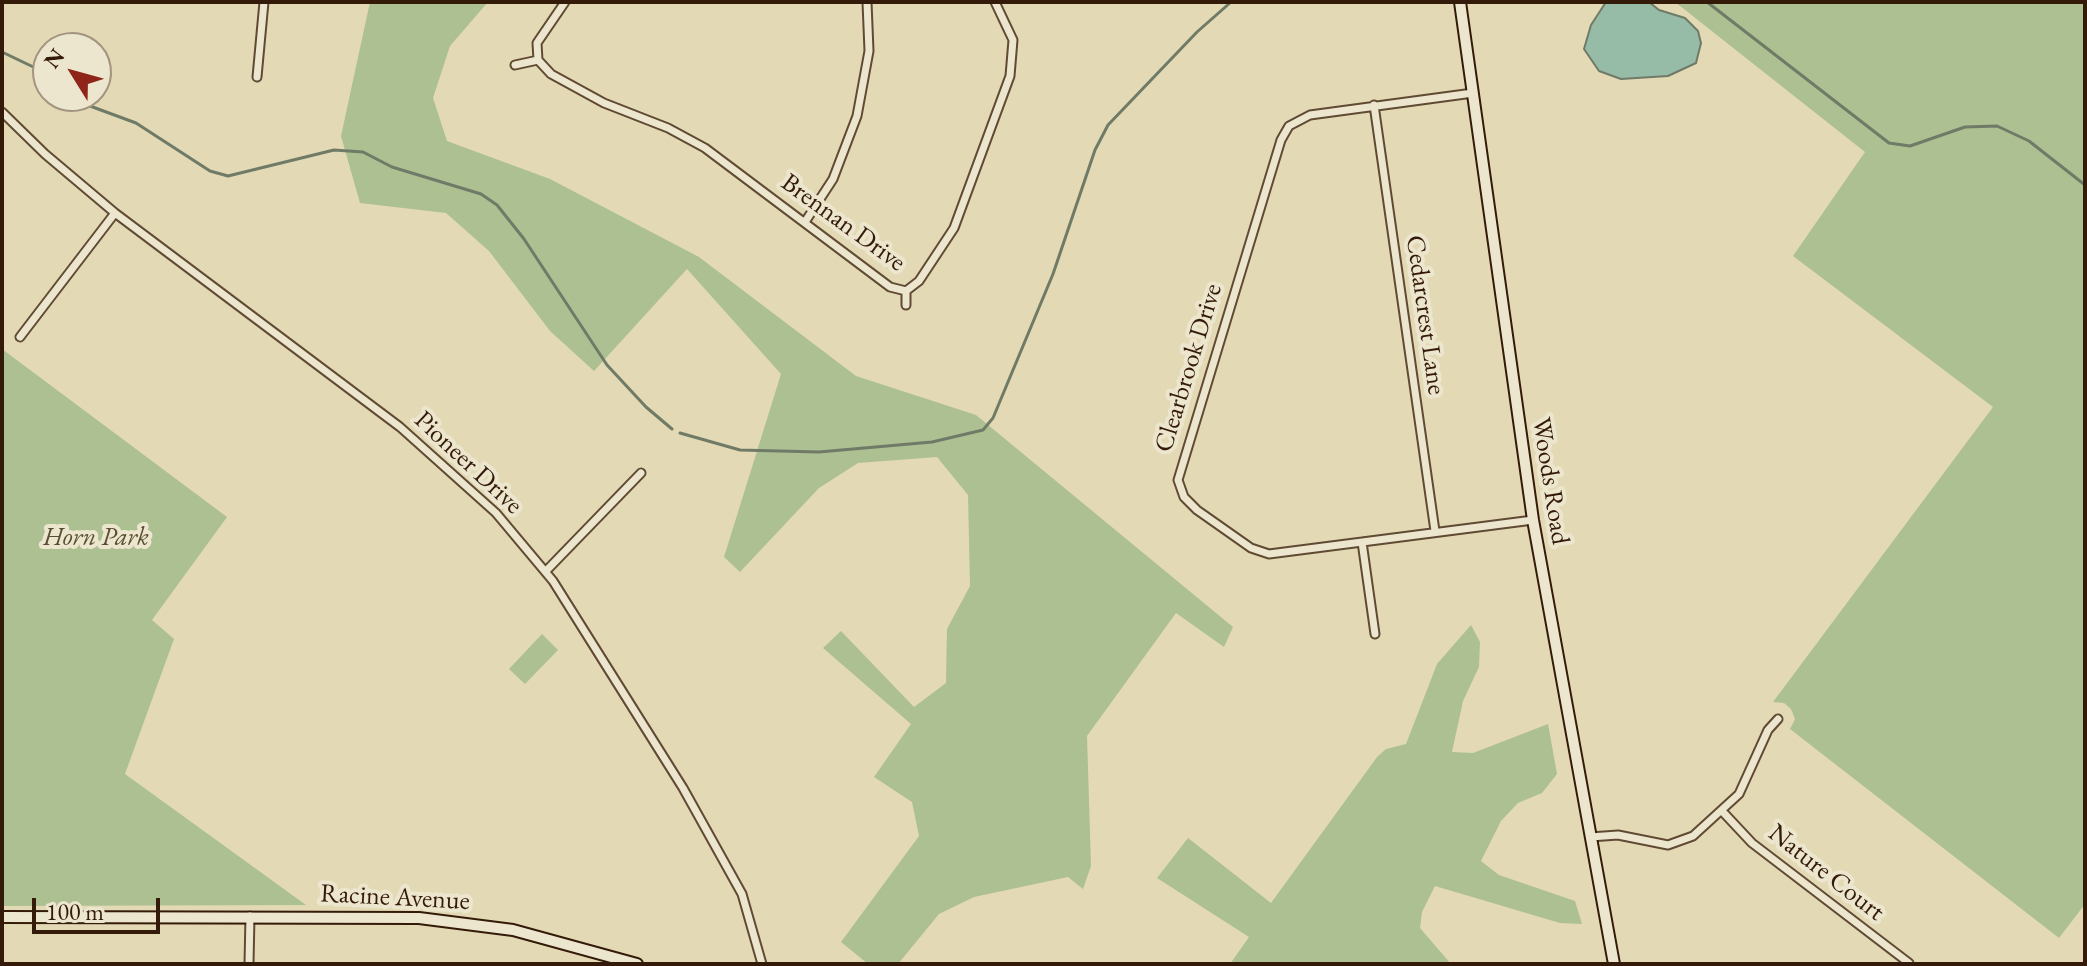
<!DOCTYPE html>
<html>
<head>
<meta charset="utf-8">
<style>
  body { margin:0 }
  #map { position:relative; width:2087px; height:966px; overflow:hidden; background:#e3d9b4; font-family:"EB Garamond",serif }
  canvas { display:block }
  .frame { position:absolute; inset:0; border:4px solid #341a08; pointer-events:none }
  .north { position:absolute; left:32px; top:32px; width:80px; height:80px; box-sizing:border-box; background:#ede6ce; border:2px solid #a3947f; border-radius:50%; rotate:307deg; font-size:22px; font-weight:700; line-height:32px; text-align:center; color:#341a08 }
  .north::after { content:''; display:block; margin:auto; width:28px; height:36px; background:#8f2418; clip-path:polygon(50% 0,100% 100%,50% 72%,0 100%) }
  .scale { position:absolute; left:32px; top:898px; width:128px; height:36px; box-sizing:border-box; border:4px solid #341a08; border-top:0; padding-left:10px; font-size:24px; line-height:28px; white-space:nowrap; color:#341a08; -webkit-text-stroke:6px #ede6ce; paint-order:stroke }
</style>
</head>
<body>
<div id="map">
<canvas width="2087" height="966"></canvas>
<div class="frame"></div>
<div class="north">N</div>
<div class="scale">100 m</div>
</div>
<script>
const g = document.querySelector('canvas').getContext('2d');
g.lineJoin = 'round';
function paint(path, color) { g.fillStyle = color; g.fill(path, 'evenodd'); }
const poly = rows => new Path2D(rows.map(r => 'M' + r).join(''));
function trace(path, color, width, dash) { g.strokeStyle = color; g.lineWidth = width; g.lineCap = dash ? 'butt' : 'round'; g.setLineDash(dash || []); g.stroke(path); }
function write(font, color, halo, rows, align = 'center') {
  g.font = font + ' "EB Garamond",serif'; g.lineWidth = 8; g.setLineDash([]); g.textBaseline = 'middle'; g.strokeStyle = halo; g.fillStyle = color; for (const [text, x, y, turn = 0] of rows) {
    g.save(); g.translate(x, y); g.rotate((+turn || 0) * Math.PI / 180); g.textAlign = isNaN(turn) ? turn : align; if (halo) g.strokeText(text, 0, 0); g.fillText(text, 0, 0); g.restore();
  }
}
paint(poly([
  [370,2,488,2,450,46,433,98,447,141,550,179,699,257,856,376,976,415,1233,627,1224,647,1176,613,1087,736,1091,866,1083,889,1068,877,974,897,939,914,898,964,868,964,841,942,919,836,912,802,874,777,911,724,823,648,841,631,914,707,946,683,947,629,970,586,968,495,937,457,858,463,819,488,740,572,724,557,781,374,687,269,594,371,550,331,489,251,446,213,360,203,341,136],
  [1675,2,2085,2,2085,904,2059,938,1790,729,1795,719,1791,709,1784,703,1773,702,1993,407,1793,256,1865,152],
  [2,349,227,517,152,620,174,639,125,774,306,905,2,906],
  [1471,625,1480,642,1479,667,1463,701,1452,752,1473,753,1548,724,1557,774,1542,793,1518,803,1501,821,1481,861,1499,875,1575,901,1582,924,1560,923,1435,886,1422,912,1420,928,1451,964,1230,964,1249,937,1157,878,1188,838,1271,903,1377,757,1386,749,1406,744,1437,664],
  [542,634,558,650,525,684,509,669]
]), '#adc092');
const water = poly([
  [1606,2,1649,2,1659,10,1685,18,1698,31,1701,43,1696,63,1668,76,1621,79,1599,71,1584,49,1591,25,1606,2]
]);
paint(water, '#96bba7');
trace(water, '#6f7b67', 2);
trace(poly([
  [1707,2,1889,143,1910,146,1965,127,1997,126,2029,141,2085,185],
  [2,52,48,74],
  [77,96,81,99],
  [90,106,136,123,210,171,228,176,334,150,363,152,392,167,481,194,497,205,524,239,607,365,646,407,672,429],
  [680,433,740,450,819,452,932,442,983,430,993,418,1053,274,1095,150,1108,125,1197,32,1231,2]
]), '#6f7b67', 3);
const street = poly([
  [565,2,537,43,538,60,551,74,604,103,668,128,705,148,890,287,906,291,919,281,954,228,1010,76,1013,40,995,2],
  [515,65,538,60],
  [257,77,264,2],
  [1473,93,1310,115,1289,126,1281,140,1178,480,1184,497,1197,510,1251,548,1269,554,1533,520],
  [1374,105,1435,531],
  [2,112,45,154,115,213,400,427,496,513,553,581,683,788,742,894,762,964],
  [805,222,833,179,857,116,869,51,867,2],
  [906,305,906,291],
  [20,337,115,213],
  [1362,542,1375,634],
  [546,571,641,473],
  [1722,811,1752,843,1909,963],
  [1590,837,1618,835,1668,845,1693,836,1739,794,1768,730,1778,719],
  [249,964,250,916]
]);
const secondary = poly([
  [1460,2,1533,520,1614,964],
  [2,917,419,918,513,930,637,964]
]);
trace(street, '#604a33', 11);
trace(secondary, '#341a08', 14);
trace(street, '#ede6ce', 7);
trace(secondary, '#ede6ce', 10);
write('26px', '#341a08', '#ede6ce', [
  ["Brennan Drive",843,223,36],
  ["Cedarcrest Lane",1425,315,82],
  ["Clearbrook Drive",1189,368,-73],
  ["Pioneer Drive",468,463,43],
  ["Woods Road",1550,481,81],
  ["Nature Court",1826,873,38],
  ["Racine Avenue",395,898,3]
]);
write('italic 26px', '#584c31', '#ede6ce', [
  ["Horn Park",96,538]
]);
</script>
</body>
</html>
